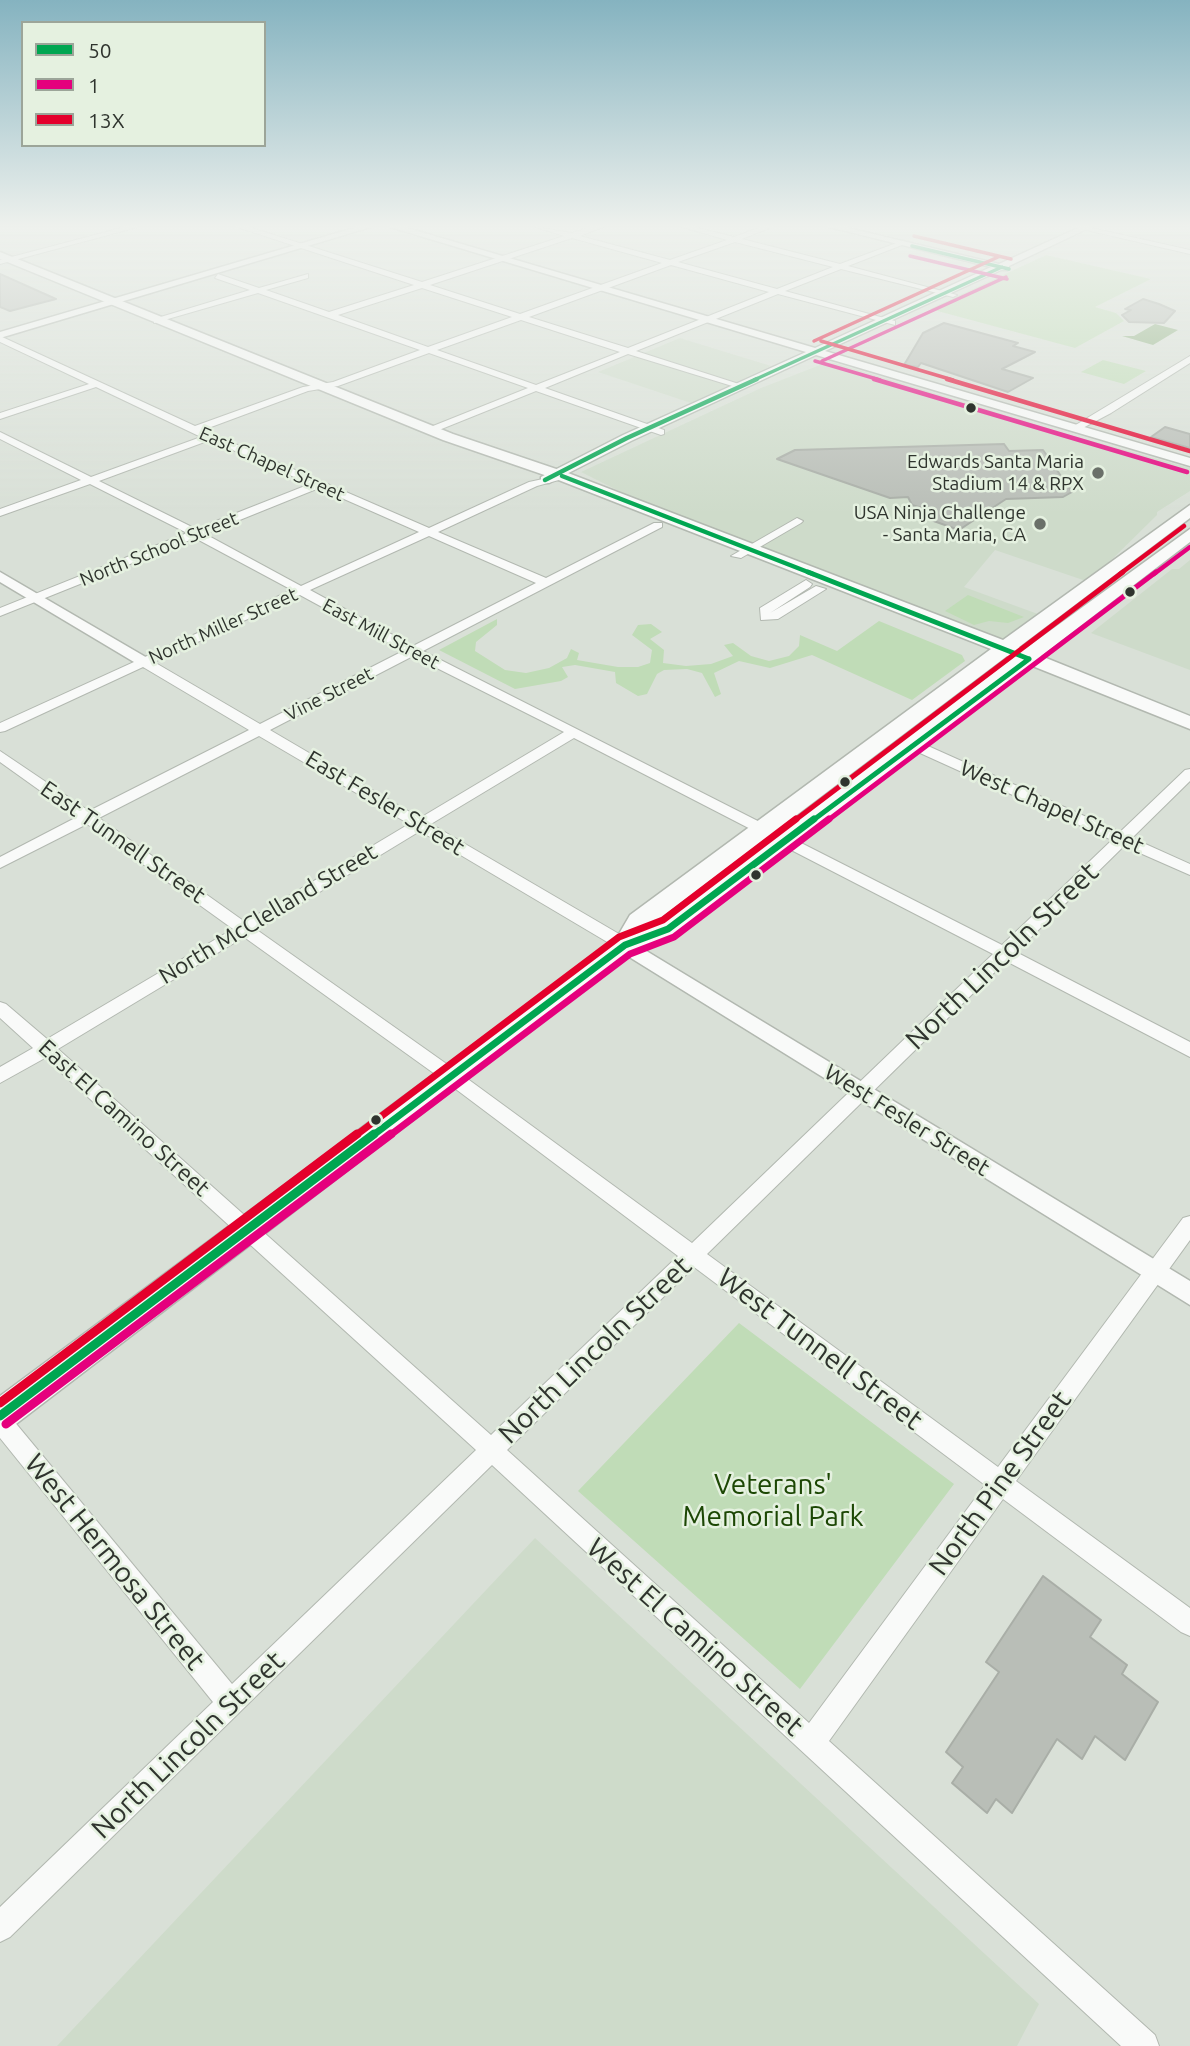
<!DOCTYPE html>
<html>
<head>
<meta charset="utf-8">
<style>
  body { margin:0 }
  #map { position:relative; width:1190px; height:2046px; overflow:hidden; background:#d9e0d7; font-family:Ubuntu,sans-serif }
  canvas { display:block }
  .legend { position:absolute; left:21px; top:21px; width:245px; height:126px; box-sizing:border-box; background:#e5f1e0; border:2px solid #9ca599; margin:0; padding:9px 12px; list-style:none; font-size:21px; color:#2f342e }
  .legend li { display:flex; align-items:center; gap:14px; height:35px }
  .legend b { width:35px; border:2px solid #9ca599 }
</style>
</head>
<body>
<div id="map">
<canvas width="1190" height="2046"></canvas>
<ul class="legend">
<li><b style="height:9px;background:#00a651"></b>50</li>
<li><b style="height:9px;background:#e5007d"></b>1</li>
<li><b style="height:9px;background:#e4002b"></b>13X</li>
</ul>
</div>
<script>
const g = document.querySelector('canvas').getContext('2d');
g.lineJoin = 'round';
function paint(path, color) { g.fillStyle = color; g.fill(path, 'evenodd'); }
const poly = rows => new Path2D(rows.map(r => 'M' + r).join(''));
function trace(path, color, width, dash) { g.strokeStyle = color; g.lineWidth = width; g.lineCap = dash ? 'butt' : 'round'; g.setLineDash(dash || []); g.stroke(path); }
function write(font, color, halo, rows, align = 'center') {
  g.font = font + ' Ubuntu,sans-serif'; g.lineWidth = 5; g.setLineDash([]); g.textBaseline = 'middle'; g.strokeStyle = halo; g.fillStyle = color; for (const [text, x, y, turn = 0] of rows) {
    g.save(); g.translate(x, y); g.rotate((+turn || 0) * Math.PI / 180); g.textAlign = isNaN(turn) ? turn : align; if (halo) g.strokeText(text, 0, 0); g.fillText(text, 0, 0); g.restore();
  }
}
paint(poly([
  [680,338,771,366,691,403,598,372],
  [825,363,835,363,1074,436,1190,468,1190,491,1157,512,1157,515,1089,582,995,550,964,587,1046,617,1006,646,671,517,581,472,761,388],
  [1190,560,1190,670,1091,633,1172,569,1179,569],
  [535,1538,1039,2004,1017,2046,57,2046]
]), '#cedbca');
paint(poly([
  [1046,255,1151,279,1095,307,1116,313,1124,321,1075,348,930,309],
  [1103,360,1146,371,1124,384,1081,372],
  [968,595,1024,617,1008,623,989,621,974,625,945,611],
  [497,619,497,625,476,642,475,651,505,670,526,673,549,668,567,658,571,649,579,653,577,660,618,667,638,667,650,663,652,650,632,635,638,625,651,624,662,632,650,639,664,650,663,663,686,666,711,664,733,656,724,645,733,643,751,656,769,661,789,656,799,646,800,635,837,651,879,621,962,655,965,661,912,700,812,655,770,668,739,661,714,673,721,694,715,697,702,673,687,669,664,670,657,674,647,694,638,696,616,683,615,672,575,665,562,667,568,677,561,681,515,689,439,650],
  [739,1323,954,1484,800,1689,578,1491]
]), '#c0dcb7');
paint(poly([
  [1155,324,1178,330,1153,345,1122,336,1134,336]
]), '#91b284');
const building = poly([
  [0,274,56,299,10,311,0,307,0,274],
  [1143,299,1159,304,1175,311,1164,323,1129,322,1122,315,1131,310,1125,309,1143,299],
  [944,323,1018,343,1013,346,1035,352,1002,369,1033,378,1008,392,921,363,918,367,904,365,923,333,944,323],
  [1165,427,1190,434,1190,448,1151,437,1165,427],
  [1004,444,1009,451,1043,450,1072,492,1063,497,1006,499,959,530,928,519,922,508,912,505,908,497,890,498,777,459,795,450,1004,444],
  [1043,1576,1101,1620,1090,1637,1127,1665,1122,1674,1158,1702,1125,1760,1095,1736,1082,1759,1057,1739,1012,1813,996,1799,987,1813,952,1783,963,1767,946,1752,999,1672,986,1662,1043,1576]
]);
paint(building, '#b9beb7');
trace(building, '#a9aea7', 2);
const minor = poly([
  [125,227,138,227,0,264,0,260,125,227],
  [237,227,249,227,422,282,564,236,536,227,572,233,591,227,603,227,580,236,670,260,727,240,682,227,695,227,734,237,761,227,772,227,742,239,840,264,902,241,902,245,848,266,957,295,953,297,841,269,785,291,895,321,895,325,778,294,636,351,742,385,742,389,628,354,545,388,664,430,664,434,661,435,536,391,434,432,428,432,428,428,528,388,429,353,338,386,308,391,203,430,429,528,529,482,566,474,566,478,537,486,438,532,546,578,654,523,662,523,662,527,423,651,1002,945,1112,840,909,748,909,742,919,742,1120,832,1185,770,1190,769,1190,781,1132,838,1190,864,1190,875,1124,846,1016,952,1190,1042,1190,1057,1006,961,707,1254,998,1467,1183,1218,1190,1216,1190,1240,1016,1481,1190,1608,1190,1636,1181,1632,1003,1499,829,1741,1155,2035,1159,2046,1121,2046,492,1465,10,1937,0,1942,0,1907,213,1702,0,1438,0,1410,8,1414,232,1684,476,1450,45,1058,0,1083,0,1067,33,1048,0,1018,0,1002,6,1004,47,1039,233,929,87,824,0,868,0,857,77,817,0,762,0,751,89,811,249,730,143,667,5,731,0,732,0,723,292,590,195,538,0,616,0,608,187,533,90,484,0,516,0,509,81,480,0,439,0,432,91,477,201,437,96,387,0,419,0,413,89,384,0,342,0,336,195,426,303,387,333,382,420,350,258,293,154,323,154,319,250,290,215,278,218,274,259,288,308,274,308,278,266,290,329,312,414,285,237,227],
  [572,238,662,263,520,314,430,285,572,238],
  [735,242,833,267,777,289,678,262,735,242],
  [671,265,769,292,628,348,529,317,671,265],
  [422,288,512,317,428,347,338,315,422,288],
  [521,320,620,352,536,385,437,350,521,320],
  [210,440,310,484,196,529,99,481,210,440],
  [319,488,419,532,301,586,205,534,319,488],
  [429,536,536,583,413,646,310,590,429,536],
  [300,595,403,651,260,724,154,662,300,595],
  [413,656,564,732,420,818,270,730,413,656],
  [259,736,409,824,245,922,99,818,259,736],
  [574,738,993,954,692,1243,465,1077,257,930,420,831,619,949,631,949,633,945,631,941,431,824,574,738],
  [244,937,453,1087,678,1256,491,1435,58,1049,244,937],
  [694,1267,985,1485,809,1723,507,1450,694,1267],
  [1073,227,1087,227,1190,250,1190,254,1073,227],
  [1190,356,1190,363,1111,413,1077,431,1069,429,1190,356],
  [797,518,803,521,801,523,741,558,731,556,797,518],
  [806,580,812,584,810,587,770,613,816,586,826,589,778,619,761,620,760,608,806,580]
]);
const tertiary = poly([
  [357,227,371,227,0,338,0,332,357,227],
  [390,227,404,227,815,348,991,267,829,227,844,227,999,264,1080,227,1091,227,1009,266,1008,270,1001,270,825,351,1190,458,1190,466,816,355,631,441,549,483,541,483,541,477,623,435,806,352,390,227],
  [0,572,149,659,152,662,144,667,139,665,0,582,0,572],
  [625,938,1190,1281,1190,1305,618,950,615,945,625,938]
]);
const primary = poly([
  [0,252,453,434,568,473,1003,640,1190,505,1190,518,1019,647,1025,649,1190,529,1190,542,1041,656,1190,716,1190,729,1030,665,677,935,634,951,12,1427,0,1432,0,1396,616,939,630,915,991,649,556,479,443,440,0,259,0,252],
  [1007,656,1013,658,659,923,647,928,1007,656]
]);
trace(minor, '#b2b8b0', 2);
trace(tertiary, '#b2b8b0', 3);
trace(primary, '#b2b8b0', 3);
paint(minor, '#f9faf9');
paint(tertiary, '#f9faf9');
paint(primary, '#f9faf9');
trace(poly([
  [912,246,1009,269],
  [754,380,1002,267]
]), '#00a651', 3.5);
trace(poly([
  [562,476,813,574],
  [545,480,627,438,757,379]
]), '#00a651', 4.5);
trace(poly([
  [808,572,1029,659],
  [812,821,1029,659]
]), '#00a651', 5);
trace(poly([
  [372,1136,625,945,668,929,814,819]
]), '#00a651', 7);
trace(poly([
  [0,1416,374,1134]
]), '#00a651', 9);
trace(poly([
  [910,256,1007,279],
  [815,361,880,380],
  [822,361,1006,277]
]), '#e5007d', 3.5);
trace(poly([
  [874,379,1187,472],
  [1154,574,1190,547]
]), '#e5007d', 4.5);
trace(poly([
  [827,821,1156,572]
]), '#e5007d', 5);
trace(poly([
  [389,1136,630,954,674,937,829,819]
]), '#e5007d', 7);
trace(poly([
  [6,1424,391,1134]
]), '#e5007d', 9);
trace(poly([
  [914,236,1011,259],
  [814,341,998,257],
  [821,341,953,380]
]), '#e4002b', 3.5);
trace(poly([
  [947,379,1190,451],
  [1120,574,1184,526]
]), '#e4002b', 4.5);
trace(poly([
  [794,821,1123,572]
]), '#e4002b', 5);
trace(poly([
  [355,1136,619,937,663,920,796,819]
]), '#e4002b', 7);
trace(poly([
  [0,1403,357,1134]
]), '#e4002b', 9);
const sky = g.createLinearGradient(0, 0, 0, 514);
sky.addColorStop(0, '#85b3c0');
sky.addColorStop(0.44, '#eef1ed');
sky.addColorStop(1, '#eef1ed00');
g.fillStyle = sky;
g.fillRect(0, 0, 1190, 514);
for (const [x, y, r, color] of [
  [971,408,6,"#2f342e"],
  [1098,473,7,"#6a7069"],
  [1040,524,7,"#6a7069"],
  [1130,592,6,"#2f342e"],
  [845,782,6,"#2f342e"],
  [756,875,6,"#2f342e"],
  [376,1120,6,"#2f342e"]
]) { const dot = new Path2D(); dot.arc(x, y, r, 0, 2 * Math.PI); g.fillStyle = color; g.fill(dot); trace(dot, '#e5f1e0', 2.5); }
write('19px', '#2f342e', '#e5f1e0', [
  ["Edwards Santa Maria",1084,462],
  ["Stadium 14 & RPX",1084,484],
  ["USA Ninja Challenge",1026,513],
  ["- Santa Maria, CA",1026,535]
], 'right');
write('19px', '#2f342e', '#e5f1e0', [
  ["East Chapel Street",272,464,24],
  ["North School Street",159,549,-22],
  ["North Miller Street",223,626,-24],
  ["East Mill Street",381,634,28],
  ["Vine Street",329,694,-27]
]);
write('23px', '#2f342e', '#e5f1e0', [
  ["East Fesler Street",385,803,31],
  ["West Chapel Street",1052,807,24],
  ["East Tunnell Street",123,842,35],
  ["North McClelland Street",268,914,-31],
  ["East El Camino Street",124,1118,42],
  ["West Fesler Street",907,1120,32]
]);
write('28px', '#2f342e', '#e5f1e0', [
  ["North Lincoln Street",1002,956,-44],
  ["West Tunnell Street",820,1349,37],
  ["North Lincoln Street",595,1350,-44],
  ["North Pine Street",1000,1483,-54],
  ["West Hermosa Street",115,1562,51],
  ["West El Camino Street",695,1637,42],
  ["North Lincoln Street",188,1745,-44]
]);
write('28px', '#1c4704', '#e5f1e0', [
  ["Veterans'",773,1485],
  ["Memorial Park",773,1517]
]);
</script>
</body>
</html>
